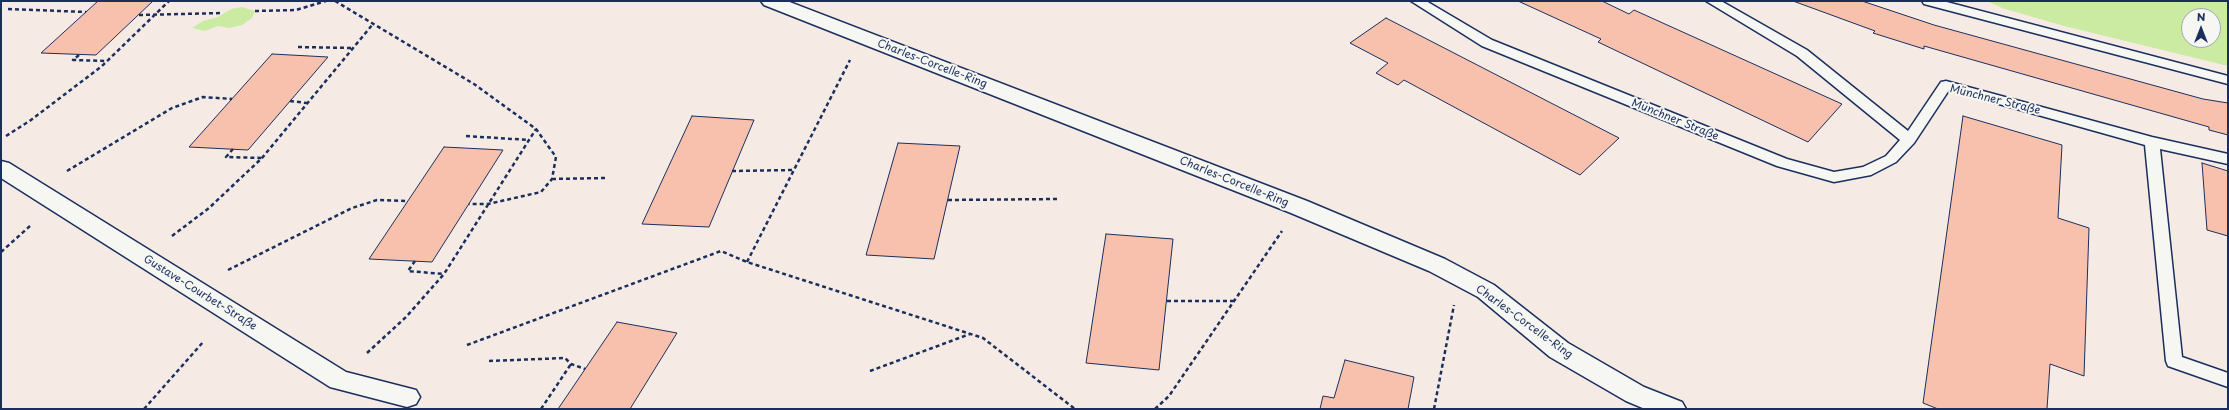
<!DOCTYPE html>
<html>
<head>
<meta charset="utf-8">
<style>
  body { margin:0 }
  #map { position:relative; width:2229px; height:410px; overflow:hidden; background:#f6ebe4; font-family:"Playpen Sans",sans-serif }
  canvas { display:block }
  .frame { position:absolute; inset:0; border:2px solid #1b2f5e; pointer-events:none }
  .north { position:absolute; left:2181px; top:8px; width:40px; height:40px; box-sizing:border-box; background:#f6f6f2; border:1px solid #9ea6b7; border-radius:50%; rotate:0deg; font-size:11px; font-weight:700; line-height:16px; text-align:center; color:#1b2f5e }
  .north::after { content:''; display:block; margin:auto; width:14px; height:18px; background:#1b2f5e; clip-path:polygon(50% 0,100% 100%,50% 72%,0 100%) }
</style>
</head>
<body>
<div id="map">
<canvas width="2229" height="410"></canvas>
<div class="frame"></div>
<div class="north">N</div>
</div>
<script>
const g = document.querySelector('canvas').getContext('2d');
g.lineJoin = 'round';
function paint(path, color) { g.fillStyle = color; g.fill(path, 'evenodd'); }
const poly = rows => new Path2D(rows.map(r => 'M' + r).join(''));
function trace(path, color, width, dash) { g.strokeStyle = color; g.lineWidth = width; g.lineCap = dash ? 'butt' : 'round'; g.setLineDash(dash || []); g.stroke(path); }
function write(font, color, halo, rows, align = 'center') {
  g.font = font + ' "Playpen Sans",sans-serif'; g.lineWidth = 4; g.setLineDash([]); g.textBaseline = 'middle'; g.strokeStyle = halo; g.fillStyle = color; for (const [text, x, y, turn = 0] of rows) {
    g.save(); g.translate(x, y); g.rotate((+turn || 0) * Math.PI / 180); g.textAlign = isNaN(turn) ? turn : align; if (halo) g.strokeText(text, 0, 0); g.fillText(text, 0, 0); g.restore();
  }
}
paint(poly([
  [1987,1,2228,1,2228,66,2064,26,2002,8],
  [2189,16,2213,16,2213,40,2189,40],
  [242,7,255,11,252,18,242,25,229,28,218,26,205,31,192,28,203,21,218,17,231,9]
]), '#cbeaa2');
const building = poly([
  [98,1,153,1,96,55,41,53,98,1],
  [1518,1,1602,1,1629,14,1634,10,1842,104,1808,142,1598,42,1601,39,1518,1],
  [1793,1,1862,1,1934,25,2203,99,2228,103,2228,135,2209,130,2209,127,1924,46,1924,49,1873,33,1875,31,1793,1],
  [1386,18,1619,138,1580,175,1404,80,1398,85,1376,73,1388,63,1350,43,1386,18],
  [272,54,328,57,248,150,189,147,272,54],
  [692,116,754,120,709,227,642,224,692,116],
  [1963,116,2062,145,2058,218,2089,228,2084,376,2050,364,2047,409,1938,409,1923,403,1963,116],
  [898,143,960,146,934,259,866,255,898,143],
  [444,147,503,150,432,262,369,259,444,147],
  [2202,163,2228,171,2228,236,2207,230,2202,163],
  [1106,234,1173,239,1159,370,1086,363,1106,234],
  [617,322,677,333,630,409,558,409,617,322],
  [1345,360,1414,377,1408,409,1320,409,1323,396,1334,398,1345,360]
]);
paint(building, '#f8c1ad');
trace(building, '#1b2f5e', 1);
const service = poly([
  [1411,1,1426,1,1492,40,1787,159,1834,172,1863,167,1886,156,1900,140,1797,56,1706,1,1721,1,1807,50,1908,131,1941,82,1946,81,2152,137,2228,154,2228,164,2160,149,2182,357,2228,373,2228,387,2168,366,2166,361,2145,145,1949,90,1914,143,1896,162,1871,175,1834,182,1777,166,1482,46,1411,1],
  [1922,1,1943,1,2228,76,2228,84,1924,4,1922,1]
]);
const minor = poly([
  [761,1,787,1,1307,201,1445,259,1494,285,1568,343,1644,387,1682,402,1686,409,1645,409,1626,401,1550,357,1478,297,1429,271,1291,213,764,5,761,1],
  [1,161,9,163,346,372,416,390,420,397,416,404,407,407,330,387,1,178,1,161]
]);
trace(service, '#1b2f5e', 3);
trace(minor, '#1b2f5e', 3);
trace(poly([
  [335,1,474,84,536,129,556,157,552,179,541,192,488,204,469,204],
  [8,9,86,12],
  [255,11,296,10,326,1],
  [139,15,223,13],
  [298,47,352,48],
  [79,55,73,60,106,61],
  [290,101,307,103],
  [6,136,31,120,102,66,169,1],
  [466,136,529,140],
  [233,149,226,157,262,158],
  [67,171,172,108,203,97,232,99],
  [732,171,793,170],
  [552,179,605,178],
  [948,200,1057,199],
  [172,236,209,208,262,158,373,24],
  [1,252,30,226],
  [415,261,408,271,444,274],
  [747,262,850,60],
  [228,270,352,208,377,200,408,201],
  [1167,301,1234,301],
  [467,345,721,251,747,262,983,338,1075,409],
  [367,353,406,317,444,274,536,129],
  [489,361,565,358,571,364,585,369],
  [870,371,970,334],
  [144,409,204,341],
  [541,409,571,364],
  [1155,409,1169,396,1282,231],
  [1434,409,1454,305]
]), '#1b2f5e', 2.5, [4, 3]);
paint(service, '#f6f6f2');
paint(minor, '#f6f6f2');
write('11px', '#1b2f5e', '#f6f6f2', [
  ["Charles-Corcelle-Ring",932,64,21],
  ["Münchner Straße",1995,100,14],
  ["Münchner Straße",1675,120,22],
  ["Charles-Corcelle-Ring",1234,182,22],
  ["Gustave-Courbet-Straße",200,293,32],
  ["Charles-Corcelle-Ring",1524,322,36]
]);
</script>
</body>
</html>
